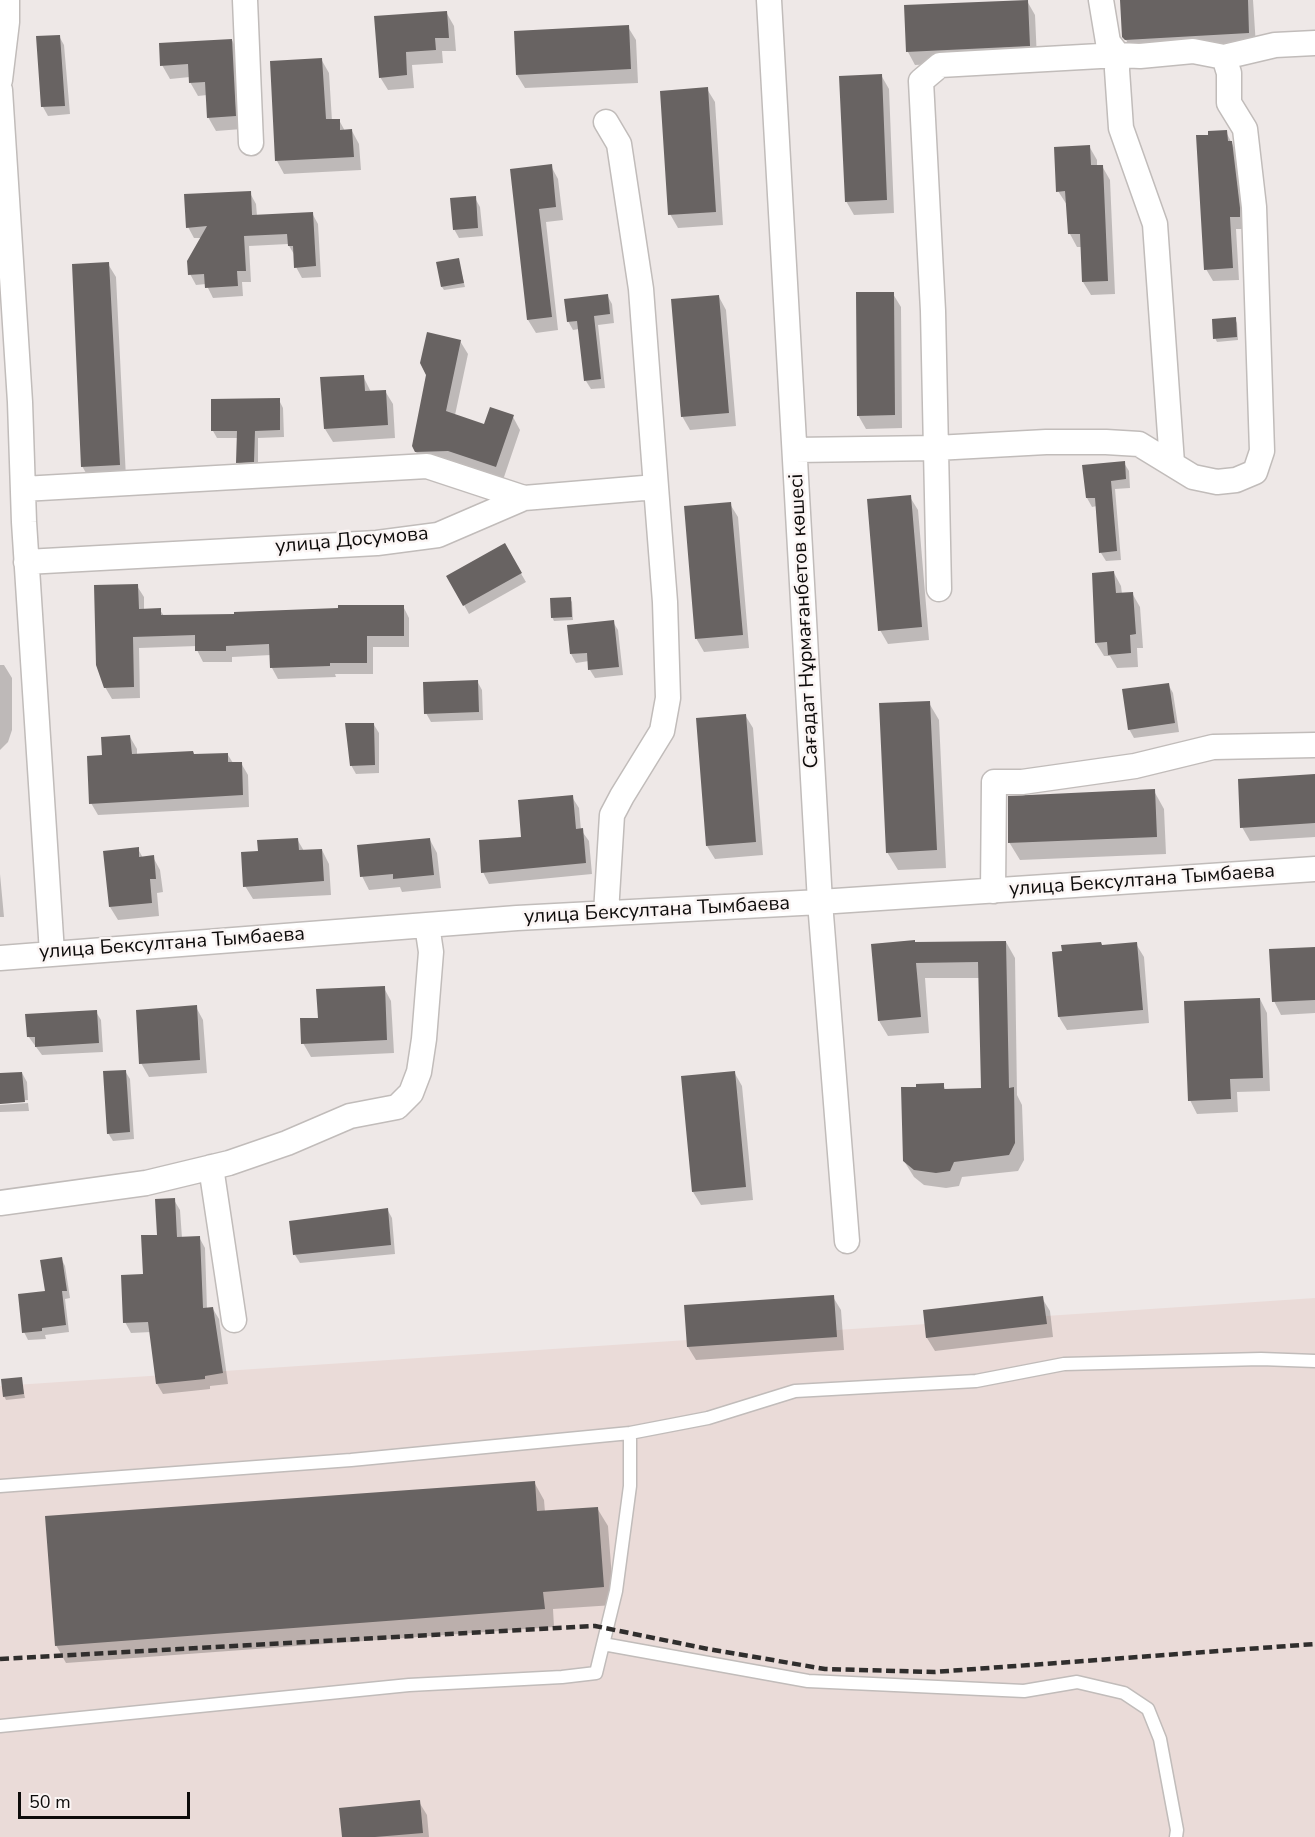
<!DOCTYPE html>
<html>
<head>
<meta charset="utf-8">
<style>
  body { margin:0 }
  #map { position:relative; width:1315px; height:1837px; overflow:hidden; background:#eee8e7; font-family:"Nunito Sans",sans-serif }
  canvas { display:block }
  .scale { position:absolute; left:18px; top:1792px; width:172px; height:27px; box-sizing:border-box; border:3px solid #0d0b0a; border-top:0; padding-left:8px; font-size:18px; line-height:21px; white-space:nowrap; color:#0d0b0a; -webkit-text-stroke:4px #fbf5f4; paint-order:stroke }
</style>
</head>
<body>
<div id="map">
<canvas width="1315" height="1837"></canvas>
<div class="scale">50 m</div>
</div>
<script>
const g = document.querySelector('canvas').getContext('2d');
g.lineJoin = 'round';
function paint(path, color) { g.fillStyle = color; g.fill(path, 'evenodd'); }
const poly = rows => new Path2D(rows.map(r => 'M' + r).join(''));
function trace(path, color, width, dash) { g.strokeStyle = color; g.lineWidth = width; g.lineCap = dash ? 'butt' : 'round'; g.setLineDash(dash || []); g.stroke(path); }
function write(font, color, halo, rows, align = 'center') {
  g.font = font + ' "Nunito Sans",sans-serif'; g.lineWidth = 5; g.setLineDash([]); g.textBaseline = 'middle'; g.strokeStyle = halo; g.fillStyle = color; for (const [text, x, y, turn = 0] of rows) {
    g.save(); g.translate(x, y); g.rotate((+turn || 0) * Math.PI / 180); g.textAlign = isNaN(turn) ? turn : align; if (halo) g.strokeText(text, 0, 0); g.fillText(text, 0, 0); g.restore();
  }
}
paint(poly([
  [1315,1298,1315,1837,0,1837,0,1386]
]), '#eadbd8');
paint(poly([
  [1121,0,1253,0,1256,46,1132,51,1124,36],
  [1027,1,1035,15,1037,59,915,65,908,52,906,6],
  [446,12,454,26,456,51,442,51,443,63,412,65,414,88,388,90,380,77],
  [628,27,636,40,638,83,525,88,517,75],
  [59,36,64,45,70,114,48,116,43,107,38,38],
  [232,40,239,54,242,129,216,131,208,117,207,95,198,96,190,82,190,77,170,79,162,65],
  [321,59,329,73,332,121,339,120,345,131,352,131,359,144,361,170,284,174,277,161,271,63],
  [881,75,889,89,894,213,854,215,846,201],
  [707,89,715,102,723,225,678,228,670,214],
  [1226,132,1238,155,1246,229,1236,229,1239,280,1213,281,1206,269,1210,136],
  [1089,146,1097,160,1097,166,1102,166,1110,180,1115,294,1091,295,1083,282,1082,247,1077,247,1070,234,1067,205,1058,191],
  [551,166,558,179,563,220,546,222,558,330,536,333,528,320,511,171],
  [250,193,256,204,257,216,312,213,318,224,321,277,302,278,296,267,295,256,288,244,249,246,251,282,242,282,243,296,213,298,206,284,196,285,190,274,202,238,194,238,188,227],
  [475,198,480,207,483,236,459,238,454,229],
  [458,259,465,287,444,290,442,287],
  [108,264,116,277,126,478,90,480,82,466],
  [893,294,901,307,902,428,866,429,858,415],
  [607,295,612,304,614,323,598,325,605,388,591,389,586,381,579,329,573,330,568,321],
  [719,297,726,310,736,426,690,430,682,416],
  [1235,319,1237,323,1238,340,1217,342,1215,338],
  [460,341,468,354,455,415,485,426,513,417,520,430,503,480,424,465,416,452],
  [363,376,371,392,385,391,393,404,395,438,333,442,325,429],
  [279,400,283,408,284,437,258,438,258,469,242,470,238,462,238,438,217,438,213,431],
  [1124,463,1129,471,1130,488,1115,489,1121,560,1106,561,1101,553,1097,506,1092,507,1087,498],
  [910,497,918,510,929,640,888,644,880,630],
  [730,504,738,517,749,648,704,652,696,638],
  [504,545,526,582,469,614,448,576],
  [1114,573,1121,586,1122,594,1132,593,1140,607,1143,648,1137,648,1138,667,1117,668,1110,656,1104,656,1096,643],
  [137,586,144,597,144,610,160,610,164,616,236,615,403,606,409,618,409,647,373,647,373,674,335,674,336,677,278,679,272,668,271,655,232,657,232,662,203,662,197,650,197,646,139,648,140,698,112,699,105,687],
  [570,599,572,602,573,620,554,621,552,617],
  [613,622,618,630,623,675,595,678,590,670,589,661,576,663,571,654],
  [0,665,4,665,12,678,12,730,8,742,0,750],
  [477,681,482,690,483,720,431,722,426,713],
  [1168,684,1173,693,1179,732,1134,738,1129,729],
  [929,703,939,720,946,868,898,870,887,852],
  [745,715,753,728,763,855,715,859,707,846],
  [374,725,379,733,379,773,356,774,351,765],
  [130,737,137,749,137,755,228,755,233,763,241,763,248,775,249,807,98,815,91,803,103,756],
  [1315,776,1315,837,1250,841,1242,827],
  [1154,791,1164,809,1166,854,1020,860,1009,842],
  [572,797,579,808,581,830,589,841,592,874,489,884,483,872],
  [297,839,304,851,322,850,329,864,331,895,253,899,245,886,260,852],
  [430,840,437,853,441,888,402,892,400,887,369,890,362,876],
  [138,849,143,858,153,857,160,870,163,892,157,893,159,916,118,920,110,907],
  [0,874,4,917,0,917],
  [1006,942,1015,958,1017,1095,1022,1105,1024,1160,1018,1171,962,1177,959,1186,946,1188,924,1185,914,1177,904,1161,943,1085,946,1090,982,1090,980,978,925,978,929,1033,888,1036,879,1021,915,943],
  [1136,944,1144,957,1149,1023,1067,1030,1059,1017,1054,953],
  [1315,949,1315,1013,1281,1015,1274,1001],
  [384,988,391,1001,394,1053,311,1057,303,1043],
  [1260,999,1267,1013,1270,1091,1237,1092,1238,1112,1197,1114,1190,1100],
  [196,1007,203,1020,207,1073,149,1077,141,1063],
  [96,1012,101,1020,103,1052,42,1055,28,1036],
  [125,1071,130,1079,134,1139,113,1141,108,1133],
  [734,1072,742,1086,753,1200,701,1205,693,1192],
  [22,1073,27,1082,28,1100,0,1102,0,1075],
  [28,1103,29,1111,0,1112,0,1105],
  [174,1200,180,1210,182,1238,199,1237,205,1248,207,1309,213,1309,219,1319,228,1384,210,1386,210,1389,163,1394,157,1384,151,1332,131,1333,125,1322],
  [387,1209,392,1218,395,1254,300,1263,295,1255],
  [61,1258,65,1266,70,1298,65,1299,69,1332,45,1335,46,1339,28,1340,24,1332,47,1292],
  [833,1297,841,1310,844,1350,696,1360,688,1347,686,1306],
  [1042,1298,1050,1311,1053,1337,935,1351,927,1338,924,1312],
  [21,1379,25,1398,6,1400,4,1396],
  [534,1482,544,1500,545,1512,597,1508,608,1526,614,1605,553,1609,554,1627,66,1663,56,1645],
  [419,1802,427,1815,429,1837,344,1837]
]), '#0003');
paint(poly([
  [1028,0,1030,46,906,52,904,5],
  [1120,0,1248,0,1249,33,1125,40,1122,37],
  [447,11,449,38,435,38,436,50,406,52,407,75,379,78,374,16],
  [629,25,631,69,516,75,514,31],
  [60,35,65,106,41,107,36,36],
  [232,39,236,116,207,118,205,82,189,83,188,64,160,66,159,43],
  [322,58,326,119,340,119,340,130,352,129,354,157,275,161,270,61],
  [882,74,887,200,845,202,839,76],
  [708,87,716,212,668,215,660,91],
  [1227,130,1228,141,1232,141,1240,208,1240,217,1230,217,1233,268,1204,270,1196,135,1208,135,1208,131],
  [1090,145,1091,165,1103,165,1108,281,1082,282,1080,234,1068,234,1065,191,1056,192,1054,147],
  [552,164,556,207,539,209,552,317,527,320,510,169],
  [251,191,252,215,313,212,316,266,294,268,293,246,288,246,287,234,244,236,246,271,237,271,238,286,205,288,204,274,188,275,187,261,207,226,186,228,184,194],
  [476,196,478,228,453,230,450,198],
  [459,258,464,283,441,287,436,262],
  [109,262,120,465,81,467,72,264],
  [856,292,894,292,895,415,857,416],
  [608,294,610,314,594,316,601,379,584,381,577,321,567,322,564,299],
  [719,295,729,413,681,417,671,299],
  [1236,317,1237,337,1213,339,1212,319],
  [427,332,461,340,446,411,484,424,490,407,514,415,496,467,448,451,415,452,412,446,426,375,420,363],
  [364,375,365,391,386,390,388,425,324,429,320,377],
  [280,398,280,430,255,431,254,462,236,463,237,431,211,431,211,399],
  [1125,461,1126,479,1111,481,1117,551,1099,553,1095,498,1086,498,1082,465],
  [911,495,922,627,878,631,867,499],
  [731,502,743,635,695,639,684,506],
  [505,543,522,573,463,606,446,576],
  [1114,571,1116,593,1133,592,1136,634,1130,635,1131,653,1108,655,1107,642,1095,643,1092,573],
  [138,584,139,609,161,608,161,615,234,614,234,612,338,608,338,605,404,605,404,636,367,636,367,663,330,663,330,666,270,668,269,644,226,646,226,651,195,651,195,635,133,637,134,687,104,688,96,665,94,585],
  [571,597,572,617,551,618,550,598],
  [614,620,619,667,588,670,587,653,570,654,567,625],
  [478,680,479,712,424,714,423,682],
  [1169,683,1175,723,1128,730,1122,689],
  [930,701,937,850,886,853,879,703],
  [746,714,756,842,706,846,696,718],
  [345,723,374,723,375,765,350,766],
  [130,735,132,754,193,751,194,754,228,753,228,762,242,762,243,795,89,804,87,756,102,755,101,737],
  [1315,774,1315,823,1240,828,1238,779],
  [1155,789,1157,837,1008,843,1008,796],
  [573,795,576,829,583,828,586,863,481,873,479,840,521,837,518,800],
  [298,838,299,850,322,849,324,881,243,887,241,852,258,851,257,840],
  [430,838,434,875,393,879,393,874,360,877,357,845],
  [139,847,139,857,154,855,156,879,150,879,152,903,109,907,103,851],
  [915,940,915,942,1006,941,1009,1088,1014,1087,1015,1143,1009,1155,954,1162,950,1171,936,1173,914,1170,903,1161,901,1087,916,1087,916,1084,944,1083,944,1089,981,1088,978,962,916,963,921,1017,878,1021,871,944],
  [1101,942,1102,945,1137,942,1143,1010,1058,1017,1052,952,1062,951,1061,945],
  [1315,947,1315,1000,1272,1002,1269,949],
  [385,986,387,1040,301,1044,300,1018,318,1018,316,989],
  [1260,998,1263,1078,1230,1079,1231,1099,1188,1101,1184,1001],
  [197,1005,200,1060,139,1064,136,1010],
  [97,1010,99,1043,35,1047,35,1037,27,1037,25,1014],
  [126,1070,130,1132,107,1134,103,1071],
  [735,1071,746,1187,692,1192,681,1076],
  [22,1072,25,1102,0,1104,0,1073],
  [175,1198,177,1237,200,1236,203,1308,213,1307,223,1373,205,1376,205,1379,156,1384,148,1322,123,1323,121,1275,143,1274,141,1235,157,1235,155,1199],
  [388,1208,391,1245,293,1255,289,1221],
  [62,1257,67,1291,62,1291,66,1325,42,1328,42,1331,22,1333,18,1294,45,1291,40,1260],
  [834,1295,837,1337,687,1347,684,1305],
  [1043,1296,1047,1324,926,1338,923,1310],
  [22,1377,24,1394,3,1397,1,1379],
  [535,1481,537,1511,598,1507,604,1587,543,1592,545,1609,55,1646,45,1516],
  [420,1800,423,1833,375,1837,342,1837,339,1808]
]), '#686362');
const lane = poly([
  [0,1486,351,1460,630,1433,708,1418,795,1391,976,1381,1064,1364,1261,1359,1315,1361],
  [603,1644,808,1681,1024,1691,1077,1682,1124,1693,1148,1709,1160,1739,1177,1830,1176,1837],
  [0,1726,409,1685,562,1677,596,1673,616,1591,630,1486,630,1433]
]);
const street = poly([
  [245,0,251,143],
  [769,0,820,902,847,1241],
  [1224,57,1275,45,1315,43],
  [0,80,7,22,7,0],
  [0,90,20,402,24,522,52,953],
  [606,122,619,144,641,289,656,487],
  [795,450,936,448,1046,442,1106,442,1139,444,1193,477,1217,482,1236,480,1255,472,1262,451,1254,207,1245,129,1229,103,1229,73,1224,57,1193,51,1140,56,1118,55,1108,42,1101,0],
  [23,489,427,466,524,498],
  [26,562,377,543,438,535,524,498,656,487,665,602,668,698,662,731,622,796,612,815,606,913],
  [939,589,933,311,921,81,940,65,1118,55,1117,70,1121,128,1155,224,1172,463],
  [993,891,994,782,1022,782,1135,766,1213,747,1315,745],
  [0,958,517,918,820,902,1315,869],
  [211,1167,234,1320],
  [0,1203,146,1183,229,1163,287,1143,350,1116,397,1107,411,1093,419,1072,424,1039,431,952,427,925]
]);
trace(lane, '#c1bcba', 15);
trace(street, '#c1bcba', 27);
trace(lane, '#fff', 12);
trace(street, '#fff', 24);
trace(poly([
  [0,1659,595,1626,708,1649,825,1669,934,1672,1315,1644]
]), '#302e2d', 4.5, [9, 4.5]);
write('20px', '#0d0b0a', '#fbf5f4', [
  ["улица Досумова",352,541,-5],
  ["Сағадат Нұрмағанбетов көшесі",805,621,-93],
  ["улица Бексултана Тымбаева",1142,881,-4],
  ["улица Бексултана Тымбаева",657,911,-3],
  ["улица Бексултана Тымбаева",172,944,-4]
]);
</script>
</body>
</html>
